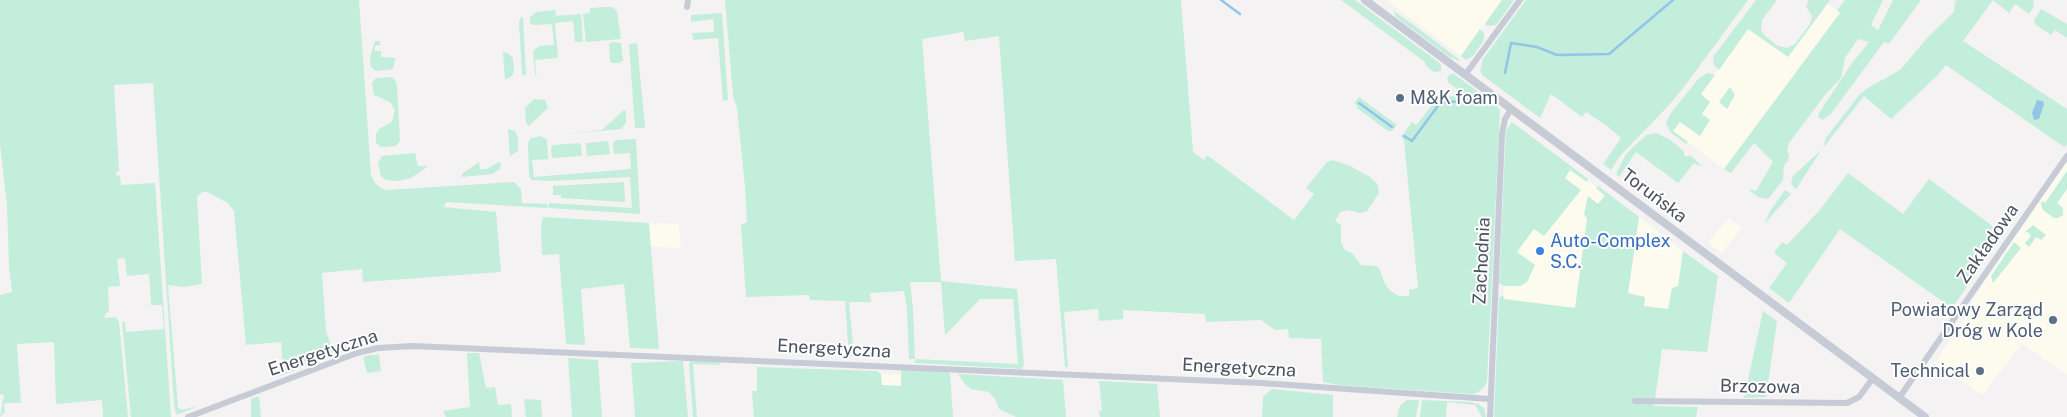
<!DOCTYPE html>
<html>
<head>
<meta charset="utf-8">
<style>
  body { margin:0 }
  canvas { display:block; background:#f4f2f2 }
</style>
</head>
<body>
<canvas width="2067" height="417"></canvas>
<script>
const g = document.querySelector('canvas').getContext('2d');
g.lineJoin = 'round';
function paint(path, color) { g.fillStyle = color; g.fill(path, 'evenodd'); }
const poly = rows => new Path2D(rows.map(r => 'M' + r).join(''));
function trace(path, color, width, dash) { g.strokeStyle = color; g.lineWidth = width; g.lineCap = dash ? 'butt' : 'round'; g.setLineDash(dash || []); g.stroke(path); }
function write(font, color, halo, rows, align = 'center') {
  g.font = font + ' "Public Sans",sans-serif'; g.lineWidth = 4; g.setLineDash([]); g.textBaseline = 'middle'; g.strokeStyle = halo; g.fillStyle = color; for (const [text, x, y, turn = 0] of rows) {
    g.save(); g.translate(x, y); g.rotate((+turn || 0) * Math.PI / 180); g.textAlign = isNaN(turn) ? turn : align; if (halo) g.strokeText(text, 0, 0); g.fillText(text, 0, 0); g.restore();
  }
}
paint(poly([
  [1386,0,1502,0,1461,56],
  [1827,4,1841,13,1724,169,1673,131,1748,28,1788,57],
  [2067,160,2067,375,2022,344,1982,395,1934,363,1972,308,1971,304,1973,299],
  [1571,168,1606,194,1592,212,1568,371,1501,369,1505,258],
  [1639,217,1683,251,1718,276,1668,310,1644,306,1628,293],
  [1728,218,1742,228,1724,251,1721,252,1708,243],
  [649,223,679,224,681,249,651,246],
  [877,374,901,375,902,386,878,385]
]), '#fcfbee');
paint(poly([
  [0,0,359,0,371,175,375,183,381,188,388,190,514,182,521,189,522,203,547,204,547,208,447,202,443,207,496,212,501,272,363,282,362,269,322,273,326,331,334,355,280,376,283,366,281,342,246,345,234,211,228,203,207,192,202,192,197,197,202,284,183,287,168,285,178,407,181,410,198,406,177,415,175,410,173,388,153,83,114,85,119,171,116,172,116,175,120,176,121,185,155,183,171,417,131,417,122,322,125,322,126,332,164,329,162,305,151,305,149,274,127,276,125,258,117,259,120,286,108,287,109,312,106,313,104,318,116,317,119,322,128,417,103,417,102,400,56,404,54,342,17,344,21,403,5,403,4,406,5,412,0,417,4,395,0,394,0,295,12,292,9,267,7,206,0,144],
  [725,0,1181,0,1193,152,1204,160,1207,155,1294,220,1314,194,1306,188,1327,162,1333,160,1350,166,1370,177,1378,185,1379,193,1367,211,1360,213,1349,210,1340,212,1335,221,1341,225,1341,242,1345,250,1352,253,1361,265,1375,266,1379,268,1385,284,1390,291,1399,296,1409,296,1409,290,1418,288,1404,140,1401,137,1412,122,1416,125,1438,98,1453,96,1457,89,1449,83,1447,79,1450,74,1454,74,1496,105,1500,110,1487,381,1485,386,1477,393,1471,394,1339,385,1323,382,1321,339,1289,338,1288,329,1275,330,1261,320,1206,322,1205,314,1123,310,1123,319,1099,321,1098,309,1064,312,1068,367,1065,367,1056,259,1015,261,999,36,965,41,963,32,922,39,941,281,1017,289,1024,364,1022,369,915,363,915,359,909,359,907,309,904,291,870,293,871,302,849,302,854,356,849,356,845,301,810,300,809,295,746,297,741,225,747,222,745,187,737,108,733,96],
  [910,282,941,282,945,335,980,299,1013,299,1018,364,915,359,913,309],
  [1341,0,1355,0,1441,64,1441,71,1434,72,1426,66,1425,62],
  [1502,0,1514,0,1496,25,1488,26,1485,24],
  [1526,0,1748,0,1684,87,1670,104,1620,156,1611,170,1603,164,1621,138,1607,126,1586,112,1582,117,1551,94,1540,118,1482,75,1480,70,1483,59],
  [1756,0,1777,0,1762,20,1761,30,1765,36,1778,46,1787,48,1795,44,1810,24,1812,16,1806,6,1809,0,1830,0,1788,57,1748,29,1719,70,1714,65,1713,57],
  [1845,0,1883,0,1871,25,1878,30,1893,0,1921,0,1889,44,1884,42,1830,115,1822,120,1818,117,1819,113,1852,63,1869,42,1858,39,1845,58,1841,78,1825,95,1789,143,1787,149,1789,156,1788,161,1784,165,1783,180,1768,199,1758,197,1748,189,1756,191,1773,162,1754,143,1731,173,1724,169,1840,13,1837,10],
  [1957,0,2033,0,2034,6,2029,14,2015,4,2009,13,1993,0,1963,41,2067,109,2067,144,2064,147,1946,65,1937,76,1891,119,1864,96,1823,148,1826,138,1859,95,1866,89,1900,70,1928,37,1954,12,1955,2],
  [605,7,612,7,617,11,621,39,586,42,583,14,590,13,590,8],
  [2041,9,2067,24,2067,38,2055,30,2051,35,2035,24,2034,20],
  [555,10,556,16,581,14,583,42,575,42,573,21,555,23,558,58,535,60,536,74,538,76,535,75,533,51,539,46,554,45,552,24,533,25,530,23,530,17,536,12],
  [1394,11,1419,29,1461,61,1451,58,1396,17],
  [722,13,728,100,723,101,718,38,693,40,692,33,714,32,713,19,691,22,691,15],
  [521,17,523,17,526,74,524,76,522,74,519,22],
  [1480,29,1484,33,1484,40,1473,56,1466,60,1461,56],
  [375,41,380,41,380,45,375,46,375,51,381,51,381,57,395,58,393,69,376,71,371,67,370,57],
  [612,42,621,43,623,60,620,63,612,63,610,61,609,44],
  [637,43,645,128,635,128,629,44],
  [503,52,508,53,513,58,514,71,512,76,505,80],
  [1708,73,1715,75,1701,94,1710,102,1702,114,1710,120,1700,136,1680,122,1673,131,1688,142,1686,144,1670,132,1666,123,1670,114,1699,78],
  [392,77,395,80,397,85,400,141,396,146,381,147,376,143,376,134,379,129,392,122,395,110,390,102,374,95,372,83,376,78],
  [1730,87,1735,95,1727,109,1719,102],
  [1359,97,1397,125,1392,131,1388,131,1357,108,1358,106,1354,103],
  [534,99,545,100,548,108,529,126,526,123,525,108],
  [624,110,626,111,626,123,621,129,569,134,602,130],
  [1512,122,1588,179,1587,182,1570,170,1565,178,1581,190,1544,236,1534,229,1517,252,1535,265,1527,282,1520,286,1504,286,1499,283,1506,131],
  [508,129,515,131,518,138,518,151,510,156],
  [1656,133,1669,139,1684,151,1684,155,1687,157,1690,155,1701,165,1699,166,1694,163,1678,183,1636,152,1619,177,1616,174,1626,154,1646,135],
  [541,136,547,140,548,159,532,160,534,177,631,169,630,153,614,154,613,143,616,140,636,139,640,214,548,208,549,203,632,208,630,177,550,181,531,180,529,176,528,143,531,138],
  [608,141,610,154,587,156,586,143],
  [579,143,581,145,582,156,552,158,551,148,553,145],
  [1819,152,1820,152,1796,189,1791,184,1793,176],
  [415,153,418,166,428,166,411,178,398,181,386,180,381,176,378,163,382,156],
  [479,162,480,169,487,169,497,163,501,162,500,169,492,174,462,177,462,174],
  [2067,171,2067,189,2057,203,2063,208,2063,215,2058,218,2054,218,2043,210,2041,204,2042,201,2045,203],
  [1848,173,1903,214,1929,179,2003,234,1952,308,1840,229,1789,303,1769,288,1787,263,1774,253,1782,242,1787,245,1819,211],
  [624,182,625,202,561,198,561,195,553,195,553,186],
  [1598,186,1639,217,1628,293,1645,297,1644,306,1668,309,1672,288,1678,286,1683,251,1718,276,1707,352,1662,349,1654,406,1698,407,1696,417,1494,417,1499,298,1503,295,1504,299,1575,308,1587,219,1584,214,1588,196,1598,204,1605,196,1596,188],
  [1785,190,1791,194,1765,223,1770,211],
  [543,217,649,223,659,349,630,348,624,284,581,289,585,345,566,344,559,254,542,255,541,227],
  [2033,225,2046,235,2041,240,2036,237,2029,247,2025,243,2031,236,2028,232,2024,233],
  [2014,242,2021,248,1993,283,1991,276],
  [1763,311,1777,321,1766,397,1744,398],
  [467,353,479,353,486,388,495,387,498,405,511,404,512,417,446,417,443,411,470,407],
  [370,355,379,355,381,371,367,373,363,357],
  [568,358,598,360,602,417,572,417],
  [691,360,719,362,720,365,693,364,697,417,693,417,689,364],
  [683,361,688,417,635,417,631,363],
  [757,367,877,371,881,374,882,385,901,386,901,370,946,372,950,373,953,417,754,417,752,391,757,391],
  [958,374,1063,380,1066,417,1016,417,999,409,995,399,989,392,971,389,964,383],
  [1099,381,1157,384,1160,417,1100,417,1099,411,1102,410],
  [1272,389,1333,395,1333,417,1262,417,1263,397],
  [259,396,261,417,251,417,251,399],
  [524,399,541,400,542,417,526,417],
  [1407,400,1419,400,1416,417,1397,417,1400,406],
  [1422,400,1470,402,1478,404,1484,408,1486,417,1482,417,1475,405,1447,402,1446,417,1420,417]
]), '#c3eedc');
paint(poly([
  [2037,100,2043,101,2044,104,2039,119,2034,120,2032,113]
]), '#92c6e9');
trace(poly([
  [1221,0,1240,14],
  [1505,73,1511,43,1537,47,1557,55,1609,54,1673,0],
  [1359,103,1392,127],
  [1404,136,1412,141,1440,103,1486,99]
]), '#92c6e9', 2.5);
trace(poly([
  [687,7,688,0],
  [1465,75,1520,0],
  [1899,398,2067,156],
  [1635,401,1847,403,1859,397,1873,378],
  [188,417,357,353,378,348,413,346,1261,383,1490,399],
  [1490,417,1502,134,1505,119,1511,109]
]), '#c6cbd5', 6);
trace(poly([
  [1365,0,1925,417]
]), '#c6cbd5', 8);
for (const [x, y, r, color] of [
  [1400,98,5,"#5c6f8a"],
  [1540,251,5,"#3f7fe0"],
  [2053,320,5,"#5c6f8a"],
  [1980,371,5,"#5c6f8a"]
]) { const dot = new Path2D(); dot.arc(x, y, r, 0, 2 * Math.PI); g.fillStyle = color; g.fill(dot); trace(dot, '#fff', 2); }
write('18px', '#4e5e75', '#fff', [
  ["M&K foam",1410,98,"left"],
  ["Powiatowy Zarząd",2043,310],
  ["Dróg w Kole",2043,331],
  ["Technical",1970,371]
], 'right');
write('18px', '#4a515e', '#fff', [
  ["Toruńska",1654,196,37],
  ["Zakładowa",1988,244,-55],
  ["Zachodnia",1482,261,-87],
  ["Energetyczna",834,349,3],
  ["Energetyczna",323,353,-18],
  ["Energetyczna",1239,368,3],
  ["Brzozowa",1760,387,1]
]);
write('18px', '#366cbe', '#fff', [
  ["Auto-Complex",1550,241],
  ["S.C.",1550,262]
], 'left');
</script>
</body>
</html>
